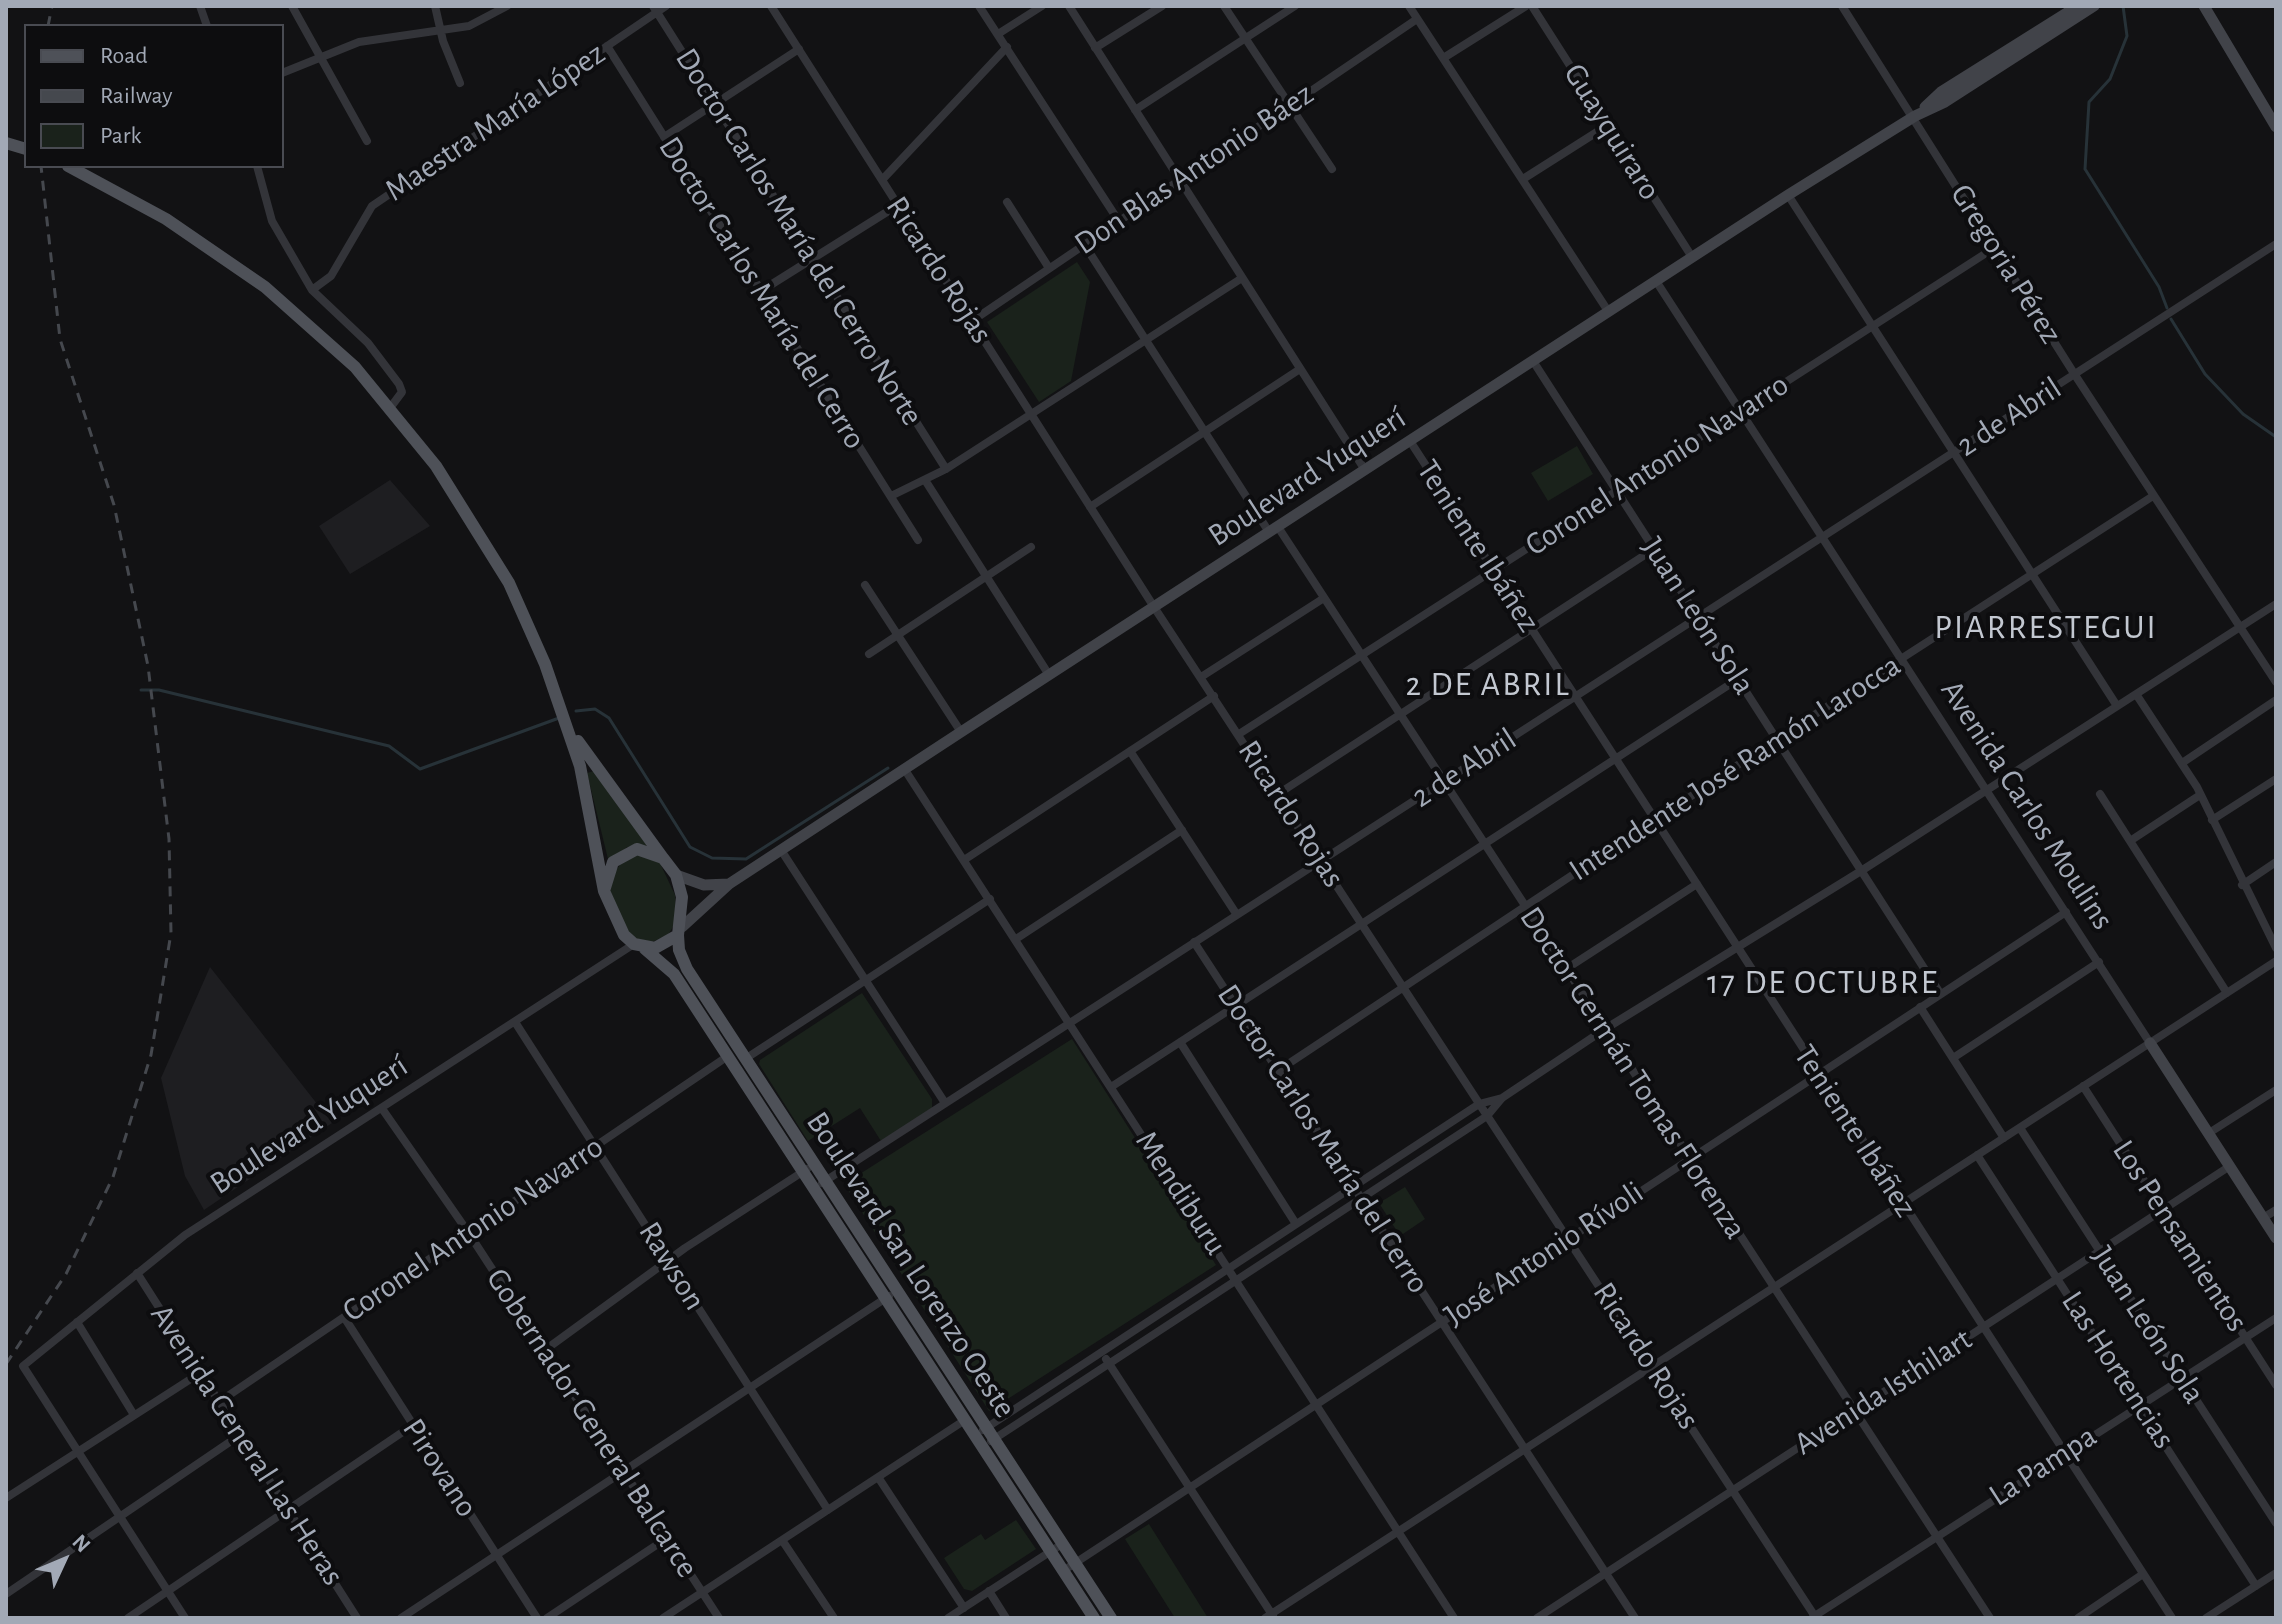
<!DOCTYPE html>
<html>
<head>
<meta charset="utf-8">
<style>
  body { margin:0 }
  #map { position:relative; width:2282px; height:1624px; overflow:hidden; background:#121214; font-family:"Alegreya Sans",sans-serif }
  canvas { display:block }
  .frame { position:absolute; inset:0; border:8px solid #a2a9b6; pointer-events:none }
  .legend { position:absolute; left:24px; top:24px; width:260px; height:144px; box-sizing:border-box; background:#0d0d0f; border:2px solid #494b52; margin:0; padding:10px 14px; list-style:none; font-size:24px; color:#a2a9b6 }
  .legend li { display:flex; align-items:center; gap:16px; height:40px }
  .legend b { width:40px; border:2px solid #494b52 }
  .north { position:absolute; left:24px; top:1520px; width:80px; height:80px; -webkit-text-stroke:6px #0d0d0f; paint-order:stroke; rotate:46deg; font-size:22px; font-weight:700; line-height:32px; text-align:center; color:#a2a9b6 }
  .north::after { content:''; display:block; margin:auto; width:28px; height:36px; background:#a2a9b6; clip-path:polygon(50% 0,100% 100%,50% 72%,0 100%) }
</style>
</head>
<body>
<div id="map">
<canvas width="2282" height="1624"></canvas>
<div class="frame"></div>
<ul class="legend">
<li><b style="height:10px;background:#4e5158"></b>Road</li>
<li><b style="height:10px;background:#45484e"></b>Railway</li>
<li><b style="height:22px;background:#1a221b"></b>Park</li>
</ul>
<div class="north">N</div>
</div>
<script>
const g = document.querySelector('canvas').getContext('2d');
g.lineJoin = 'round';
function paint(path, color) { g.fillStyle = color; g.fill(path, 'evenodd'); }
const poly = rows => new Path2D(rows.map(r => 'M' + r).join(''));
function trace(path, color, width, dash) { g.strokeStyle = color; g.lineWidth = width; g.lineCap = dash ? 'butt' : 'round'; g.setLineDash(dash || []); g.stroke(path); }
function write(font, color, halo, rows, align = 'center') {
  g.font = font + ' "Alegreya Sans",sans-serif'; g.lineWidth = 8; g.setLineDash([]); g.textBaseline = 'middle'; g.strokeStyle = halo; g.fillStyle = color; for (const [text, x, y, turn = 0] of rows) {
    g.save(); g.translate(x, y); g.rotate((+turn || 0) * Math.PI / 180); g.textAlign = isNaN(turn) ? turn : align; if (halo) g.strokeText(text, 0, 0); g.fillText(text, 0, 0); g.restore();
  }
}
paint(poly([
  [390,480,430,526,350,574,319,526],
  [210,967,332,1123,204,1210,185,1176,161,1078]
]), '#1e1e21');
paint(poly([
  [1077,262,1090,282,1071,381,1039,402,987,322],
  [1577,446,1593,474,1548,501,1531,473],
  [594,771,647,842,646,846,627,847,609,863,587,773],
  [640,854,659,861,675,895,677,920,668,935,652,942,632,939,610,893,611,877,622,862],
  [862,993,932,1099,932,1109,881,1141,860,1108,808,1141,759,1064,760,1060],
  [1072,1039,1216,1265,989,1411,844,1184],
  [1405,1187,1425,1219,1400,1236,1379,1203],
  [1016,1520,1036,1549,972,1591,964,1589,944,1558,981,1534,985,1540],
  [1149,1524,1208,1618,1175,1618,1125,1539]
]), '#1a221b');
trace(poly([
  [2123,6,2127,36,2110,79,2089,102,2085,169,2159,287,2167,308],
  [2171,319,2205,374,2243,414,2276,437],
  [141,690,159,690,389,746,420,769,559,718],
  [576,711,595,709,609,718,690,847,712,858,746,859,888,768]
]), '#273238', 3);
trace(poly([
  [200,6,207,26],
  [292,6,367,141],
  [435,6,443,41,460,83],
  [653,6,946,469],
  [771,6,1154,607,1816,1618],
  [979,6,1118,220],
  [1069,6,1365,470],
  [1224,6,1332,169],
  [1409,6,1608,311],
  [1532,6,1692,257],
  [1842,6,2075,375,2276,682],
  [998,34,1042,6],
  [607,46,918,540],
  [1095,48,1162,6],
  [1445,57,1526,6],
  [282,73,359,42,469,26,507,6],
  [1135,110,1295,6],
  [664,137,799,49],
  [257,166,272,221,312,290,368,343,399,384,402,392,390,408],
  [1523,179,1608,125],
  [882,180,1007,47],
  [1788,195,2117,706],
  [1007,202,1049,268],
  [1084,244,1269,532],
  [1656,281,2150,1043],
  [312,290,331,276,372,206,666,6],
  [761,291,898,205],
  [972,321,1417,19],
  [1533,361,1940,993],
  [1410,441,2172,1618],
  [925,480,1049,675],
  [891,496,946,469,1242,278],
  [1090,507,1300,369],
  [1278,527,1990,1618],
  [865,585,961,732],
  [869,654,1031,547],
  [1201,677,1324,598],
  [2136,694,2197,787,2276,948],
  [1239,734,1994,248],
  [1130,751,1237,915],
  [2182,763,2276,700],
  [905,770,1454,1618],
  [1278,794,1654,549],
  [2100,794,2227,993],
  [2212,820,2276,779],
  [2130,841,2200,795],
  [781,850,945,1103],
  [964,860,1214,696],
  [2242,885,2276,862],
  [1016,939,1182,830],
  [1194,942,1635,1618],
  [1566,969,1697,884],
  [1920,1007,2004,1138],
  [515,1022,828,1510],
  [1180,1042,1296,1224],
  [1953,1058,2099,962],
  [745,1059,990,899],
  [1279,1070,1777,739,2153,496],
  [2083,1086,2276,1385],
  [1111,1087,1738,679],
  [383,1110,468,1232,719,1618],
  [2020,1128,2276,1523],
  [2209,1133,2276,1090],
  [1977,1155,2256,1586],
  [822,1183,2276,244],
  [2263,1218,2276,1210],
  [137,1273,357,1618],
  [344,1317,537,1618],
  [77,1322,134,1415],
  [545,1350,685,1248,807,1169],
  [1106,1359,1273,1616],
  [219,1402,728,1056],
  [983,1430,1479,1104,1502,1098],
  [991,1441,1487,1116,1502,1098,1605,1029,1861,871,2276,604],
  [878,1477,964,1608],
  [6,1498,200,1373],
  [782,1540,834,1618],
  [1063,1571,2066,912],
  [989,1591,1006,1618],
  [6,1594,240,1435],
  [1813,1617,2276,1318],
  [128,1618,413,1425],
  [185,1618,23,1366,185,1235,634,944],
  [401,1618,889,1296],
  [547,1618,667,1538],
  [663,1618,965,1420],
  [948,1618,1062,1544],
  [1265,1618,2276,961],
  [1537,1618,2230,1166],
  [2078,1618,2143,1574],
  [2206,1618,2276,1573]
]), '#333439', 8);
trace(poly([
  [2204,6,2276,127],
  [1925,107,1941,92,2078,6],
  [676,875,704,885,729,884],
  [682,927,729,884,961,732,1788,195,1915,116,1945,102,2094,6],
  [2150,1043,2276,1238]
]), '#414349', 11);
trace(poly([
  [6,143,26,149],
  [68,166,166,219,265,287,355,367,436,466,509,583,545,664,580,766,604,891],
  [578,741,663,858],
  [637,849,663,858,676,875,682,897,678,935,655,948,634,944,624,935,604,891,613,862,637,849],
  [678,935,679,950,687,969,1111,1618],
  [645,949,674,974,1094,1618]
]), '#4e5158', 12);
trace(poly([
  [48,26,52,6],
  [6,1364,66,1274,113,1177,151,1055,171,933,169,839,148,666,114,505,60,339,41,166]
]), '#45484e', 3, [10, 8]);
write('32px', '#a2a9b6', '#0d0d0f', [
  ["Maestra María López",495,122,-34],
  ["Guayquiraro",1612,132,58],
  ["Don Blas Antonio Báez",1194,169,-34],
  ["Doctor Carlos María del Cerro Norte",799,237,58],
  ["Gregoria Pérez",2006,264,58],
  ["Ricardo Rojas",939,270,57],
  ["Doctor Carlos María del Cerro",762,293,58],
  ["2 de Abril",2009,417,-33],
  ["Coronel Antonio Navarro",1657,465,-33],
  ["Boulevard Yuquerí",1307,477,-33],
  ["Teniente Ibáñez",1478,546,57],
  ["Juan León Sola",1698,616,57],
  ["2 de Abril",1464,768,-33],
  ["Intendente José Ramón Larocca",1735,768,-33],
  ["Avenida Carlos Moulins",2027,805,57],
  ["Ricardo Rojas",1291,814,57],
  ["Doctor Germán Tomas Florenza",1633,1073,57],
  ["Boulevard Yuquerí",309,1125,-33],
  ["Teniente Ibáñez",1855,1131,57],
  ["Doctor Carlos María del Cerro",1323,1139,57],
  ["Mendiburu",1181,1193,57],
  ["Coronel Antonio Navarro",473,1229,-34],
  ["Los Pensamientos",2180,1236,57],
  ["José Antonio Rívoli",1544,1254,-34],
  ["Boulevard San Lorenzo Oeste",911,1265,57],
  ["Rawson",672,1266,58],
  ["Juan León Sola",2148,1325,57],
  ["Ricardo Rojas",1646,1356,57],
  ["Las Hortencias",2118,1370,57],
  ["Avenida Isthilart",1883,1392,-33],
  ["Gobernador General Balcarce",592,1423,57],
  ["Avenida General Las Heras",247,1445,57],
  ["La Pampa",2043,1466,-33],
  ["Pirovano",440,1468,57]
]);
g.letterSpacing = '2px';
write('34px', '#c3c8d1', '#0d0d0f', [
  ["PIARRESTEGUI",2046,628],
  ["2 DE ABRIL",1488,685],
  ["17 DE OCTUBRE",1823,983]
]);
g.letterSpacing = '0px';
</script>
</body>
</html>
